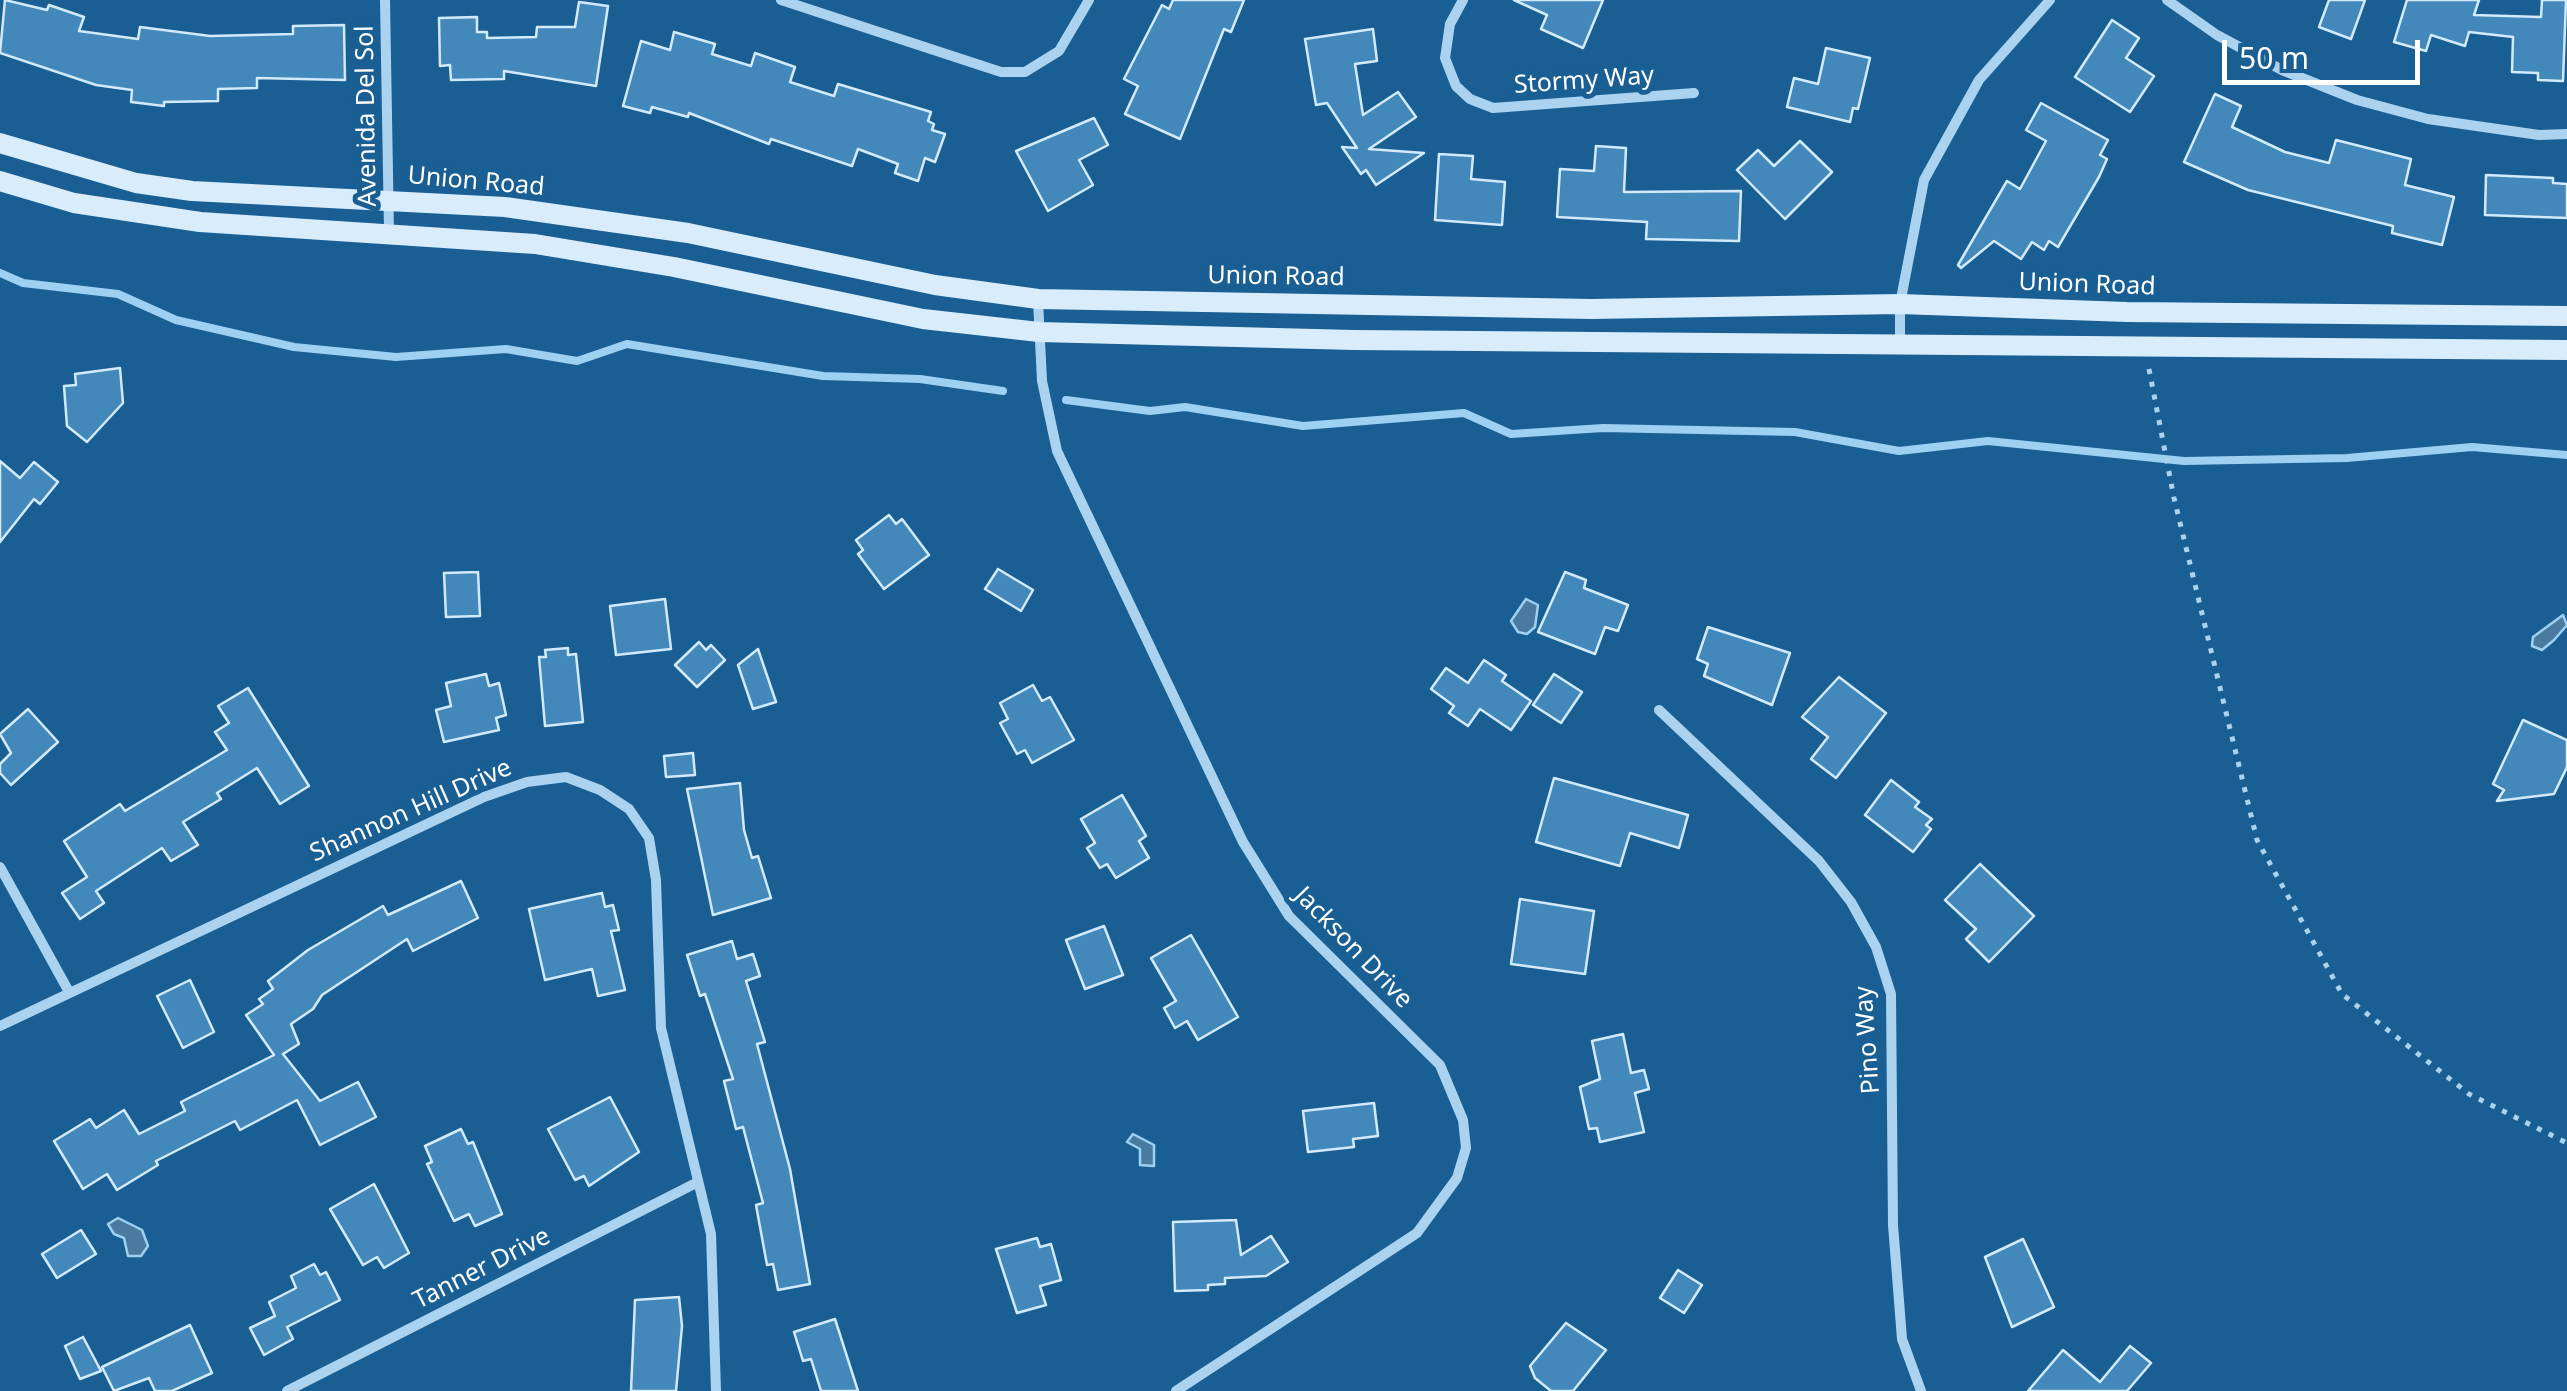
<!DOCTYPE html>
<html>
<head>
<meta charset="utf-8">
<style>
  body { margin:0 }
  #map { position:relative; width:2567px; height:1391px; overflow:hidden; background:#195f94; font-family:"Noto Sans",sans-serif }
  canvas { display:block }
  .scale { position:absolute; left:2222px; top:40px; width:198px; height:45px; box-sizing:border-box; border:5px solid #fff; border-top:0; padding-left:12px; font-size:30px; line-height:35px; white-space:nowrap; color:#fff; -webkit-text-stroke:8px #195f94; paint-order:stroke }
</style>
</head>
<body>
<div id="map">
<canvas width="2567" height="1391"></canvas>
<div class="scale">50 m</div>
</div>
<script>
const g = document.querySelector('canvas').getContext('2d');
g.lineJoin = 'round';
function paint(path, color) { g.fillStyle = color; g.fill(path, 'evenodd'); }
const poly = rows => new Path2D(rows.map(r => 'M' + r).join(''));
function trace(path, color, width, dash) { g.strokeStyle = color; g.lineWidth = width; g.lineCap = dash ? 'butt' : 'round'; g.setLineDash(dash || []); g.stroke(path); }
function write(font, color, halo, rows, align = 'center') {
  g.font = font + ' "Noto Sans",sans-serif'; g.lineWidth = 10; g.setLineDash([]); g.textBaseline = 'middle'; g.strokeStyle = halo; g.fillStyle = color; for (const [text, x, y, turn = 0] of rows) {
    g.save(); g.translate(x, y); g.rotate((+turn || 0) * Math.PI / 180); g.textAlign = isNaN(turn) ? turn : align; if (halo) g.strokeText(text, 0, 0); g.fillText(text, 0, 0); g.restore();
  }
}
const water = poly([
  [1526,599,1538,605,1535,627,1527,634,1518,632,1511,621,1526,599],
  [2563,615,2567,625,2554,640,2542,650,2532,646,2533,637,2563,615],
  [1133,1134,1154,1145,1154,1166,1140,1165,1140,1149,1127,1142,1133,1134],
  [118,1218,142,1230,148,1246,141,1256,128,1256,124,1238,114,1234,108,1224,118,1218]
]);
paint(water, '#497a9f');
trace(water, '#9ed0f2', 2.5);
trace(poly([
  [0,273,23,283,118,294,176,320,294,347,396,357,506,349,577,361,627,344,823,376,920,379,1003,391],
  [1066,400,1150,411,1185,407,1303,426,1464,413,1511,434,1603,428,1795,432,1899,451,1988,441,2184,461,2347,458,2472,447,2567,455]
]), '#9ed0f2', 8);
const building = poly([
  [5,0,47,10,49,5,84,17,79,31,138,39,140,27,210,36,293,34,293,26,344,25,345,80,257,78,257,88,218,89,218,101,164,102,164,106,131,102,132,90,96,85,0,53,5,0],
  [1173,0,1244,0,1231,32,1224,29,1180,139,1125,114,1138,86,1124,79,1162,5,1169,9,1173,0],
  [1514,0,1603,0,1583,48,1541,29,1547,15,1514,0],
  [2329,0,2365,0,2351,39,2319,27,2329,0],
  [2407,0,2479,0,2474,15,2541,17,2542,0,2566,0,2563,81,2538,80,2538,73,2512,72,2513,37,2469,32,2465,46,2431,35,2426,51,2394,42,2407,0],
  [579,2,608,6,596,86,504,71,504,79,451,80,450,65,440,66,439,18,477,17,477,32,487,32,487,38,536,37,537,27,575,27,579,2],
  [2112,20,2139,38,2126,58,2154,76,2130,112,2075,77,2112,20],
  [1373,29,1377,61,1355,64,1363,115,1398,92,1416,117,1369,149,1424,153,1376,185,1366,170,1361,174,1342,147,1357,148,1327,103,1316,105,1305,39,1373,29],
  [674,32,715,44,712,54,751,66,755,53,795,67,790,82,834,96,838,84,931,112,928,121,934,124,932,130,945,134,935,162,925,158,918,181,895,173,898,164,858,149,852,166,771,139,769,144,689,113,688,117,652,107,650,113,623,106,641,41,670,50,674,32],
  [1826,48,1870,58,1858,109,1853,108,1850,122,1787,107,1794,78,1818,84,1826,48],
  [2215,94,2241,106,2232,127,2285,152,2329,163,2336,140,2411,159,2405,185,2454,197,2442,245,2392,233,2393,226,2248,190,2184,162,2215,94],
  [2041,103,2108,140,2100,155,2107,159,2099,177,2058,247,2049,241,2044,250,2032,242,2021,259,1994,241,1961,268,1958,265,2007,181,2020,189,2046,141,2026,130,2041,103],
  [1094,118,1108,145,1079,160,1093,185,1048,211,1016,151,1094,118],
  [1800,141,1832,172,1785,219,1737,170,1758,150,1774,166,1800,141],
  [1596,146,1626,148,1624,192,1741,191,1739,241,1646,239,1647,222,1557,217,1560,169,1594,171,1596,146],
  [1439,154,1473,156,1471,179,1505,182,1502,225,1435,220,1439,154],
  [2486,175,2553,178,2553,183,2567,184,2567,218,2485,215,2486,175],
  [120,368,123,403,87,442,67,426,64,386,76,385,75,374,120,368],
  [0,461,20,478,34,462,58,482,40,504,34,499,0,542,0,461],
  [889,515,896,524,902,519,929,555,884,589,858,554,863,550,856,540,889,515],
  [998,569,1033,590,1021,611,985,589,998,569],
  [478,572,480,616,446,617,444,573,478,572],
  [1565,572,1586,580,1584,588,1628,605,1618,631,1605,627,1595,654,1538,632,1565,572],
  [665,599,671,649,616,655,610,606,665,599],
  [1708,627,1790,653,1772,705,1704,676,1708,664,1697,659,1708,627],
  [699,642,706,650,711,645,725,660,697,687,675,665,699,642],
  [568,648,568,655,576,654,583,722,545,726,539,657,546,657,545,650,568,648],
  [758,649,776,702,753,709,738,665,758,649],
  [1484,660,1506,675,1502,681,1531,701,1511,730,1480,709,1468,726,1449,713,1454,706,1431,689,1446,668,1468,683,1484,660],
  [486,674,489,686,499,683,506,715,496,718,499,730,444,742,436,710,451,706,446,683,486,674],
  [1554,674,1582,692,1561,723,1533,705,1554,674],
  [1839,677,1886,713,1836,778,1811,759,1828,737,1802,717,1839,677],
  [1033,685,1042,701,1050,697,1074,740,1032,763,1025,750,1017,754,1000,723,1008,719,1000,703,1033,685],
  [248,688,309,786,280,804,257,768,217,793,221,799,183,822,198,845,171,861,162,848,96,891,104,903,80,919,62,893,87,877,64,841,120,804,125,811,227,750,215,732,229,723,218,706,248,688],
  [28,709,58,742,11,785,0,773,0,764,11,753,0,734,28,709],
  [2523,720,2567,740,2567,767,2554,794,2497,801,2504,790,2493,784,2523,720],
  [693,753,695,775,666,777,664,756,693,753],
  [1554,778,1688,815,1679,848,1630,833,1620,866,1536,842,1554,778],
  [1891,780,1919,802,1915,807,1932,819,1926,825,1931,829,1913,852,1865,815,1891,780],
  [740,783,744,830,752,858,758,856,771,898,713,915,687,789,740,783],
  [1122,795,1146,836,1139,841,1149,858,1116,878,1107,864,1100,868,1087,848,1095,843,1081,819,1122,795],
  [1980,864,2034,916,1989,962,1966,939,1976,929,1945,900,1980,864],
  [461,881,478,918,413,951,407,939,322,995,313,1009,291,1024,299,1044,283,1054,320,1101,358,1082,376,1117,320,1145,297,1100,240,1130,235,1121,156,1161,158,1165,117,1190,107,1174,83,1189,54,1141,90,1119,96,1128,124,1110,139,1134,185,1111,181,1102,274,1055,246,1015,263,1004,259,999,273,989,268,981,308,950,383,906,388,915,461,881],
  [602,893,605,907,613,905,619,930,611,931,625,990,598,996,592,969,545,980,529,909,602,893],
  [1520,899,1594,911,1585,974,1511,964,1520,899],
  [1104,926,1123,975,1085,989,1066,940,1104,926],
  [1191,935,1238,1017,1198,1040,1187,1021,1175,1028,1164,1008,1176,1001,1151,958,1191,935],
  [732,941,737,959,753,954,760,976,746,981,765,1042,757,1044,790,1169,810,1284,778,1290,773,1264,767,1265,756,1205,763,1203,743,1127,736,1129,724,1081,733,1079,705,994,700,996,687,955,732,941],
  [190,980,214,1032,183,1048,157,996,190,980],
  [1623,1034,1631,1073,1644,1070,1649,1089,1635,1093,1644,1132,1600,1142,1597,1128,1589,1129,1580,1087,1600,1079,1592,1041,1623,1034],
  [610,1097,639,1152,589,1186,584,1176,575,1180,548,1129,610,1097],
  [1374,1103,1378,1136,1353,1139,1354,1147,1308,1152,1303,1111,1374,1103],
  [461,1129,468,1144,473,1142,502,1214,475,1226,469,1214,454,1221,427,1164,432,1162,425,1146,461,1129],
  [374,1184,409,1253,384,1268,377,1257,363,1265,330,1209,374,1184],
  [1236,1220,1241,1255,1271,1236,1288,1262,1266,1276,1225,1278,1225,1284,1208,1285,1208,1290,1175,1291,1173,1222,1236,1220],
  [81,1230,96,1254,57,1278,42,1254,81,1230],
  [1037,1238,1040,1247,1051,1244,1061,1280,1040,1286,1046,1305,1017,1313,996,1249,1037,1238],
  [2023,1239,2054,1307,2012,1327,1985,1257,2023,1239],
  [314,1264,320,1275,326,1272,340,1300,287,1327,293,1339,264,1355,250,1328,275,1316,269,1302,296,1288,291,1276,314,1264],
  [1678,1270,1702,1285,1684,1313,1660,1298,1678,1270],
  [679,1297,682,1326,676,1391,631,1391,635,1300,679,1297],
  [835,1319,858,1391,821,1391,811,1359,803,1361,794,1332,835,1319],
  [1566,1323,1606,1350,1573,1391,1551,1391,1535,1378,1530,1366,1566,1323],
  [190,1325,212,1373,172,1391,155,1391,149,1378,114,1391,102,1367,190,1325],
  [83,1337,101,1371,80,1379,65,1346,83,1337],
  [2130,1346,2151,1363,2127,1391,2028,1391,2063,1350,2100,1382,2130,1346]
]);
paint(building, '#4288bb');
trace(building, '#d2eafb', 2.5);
trace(poly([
  [2149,369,2174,498,2257,840,2342,994,2469,1094,2567,1143]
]), '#abd3f0', 5, [5, 8]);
trace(poly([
  [385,0,389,231],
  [781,0,1001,72,1025,72,1059,51,1089,0],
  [1463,0,1450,24,1445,58,1456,86,1470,99,1493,108,1694,93],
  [2167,0,2217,35,2282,70,2357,100,2428,119,2539,135,2567,134],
  [1038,300,1042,381,1057,451,1243,842,1289,916,1440,1065,1463,1120,1466,1148,1457,1178,1417,1233,1176,1391],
  [1900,342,1900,304,1924,180,1979,80,2050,0],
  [1659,710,1819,861,1851,902,1876,947,1891,994,1893,1225,1902,1339,1921,1391],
  [0,867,68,990],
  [0,1026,484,797,527,782,566,777,600,790,629,809,649,838,656,880,661,1028,711,1234,716,1391],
  [287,1391,696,1183]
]), '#abd3f0', 10);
trace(poly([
  [0,143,136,183,192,191,505,207,688,233,935,285,1038,299,1591,309,1900,304,2127,312,2567,316],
  [0,181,74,203,200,222,535,244,674,267,923,319,1039,332,1354,340,2567,350]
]), '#d9ecfb', 20);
write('25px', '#fff', '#195f94', [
  ["Stormy Way",1584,81,-4],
  ["Avenida Del Sol",367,116,-91],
  ["Union Road",476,182,5],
  ["Union Road",1276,277,1],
  ["Union Road",2087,285,2],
  ["Shannon Hill Drive",411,811,-24],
  ["Jackson Drive",1353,948,46],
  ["Pino Way",1868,1040,-94],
  ["Tanner Drive",482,1269,-27]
]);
</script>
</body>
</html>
